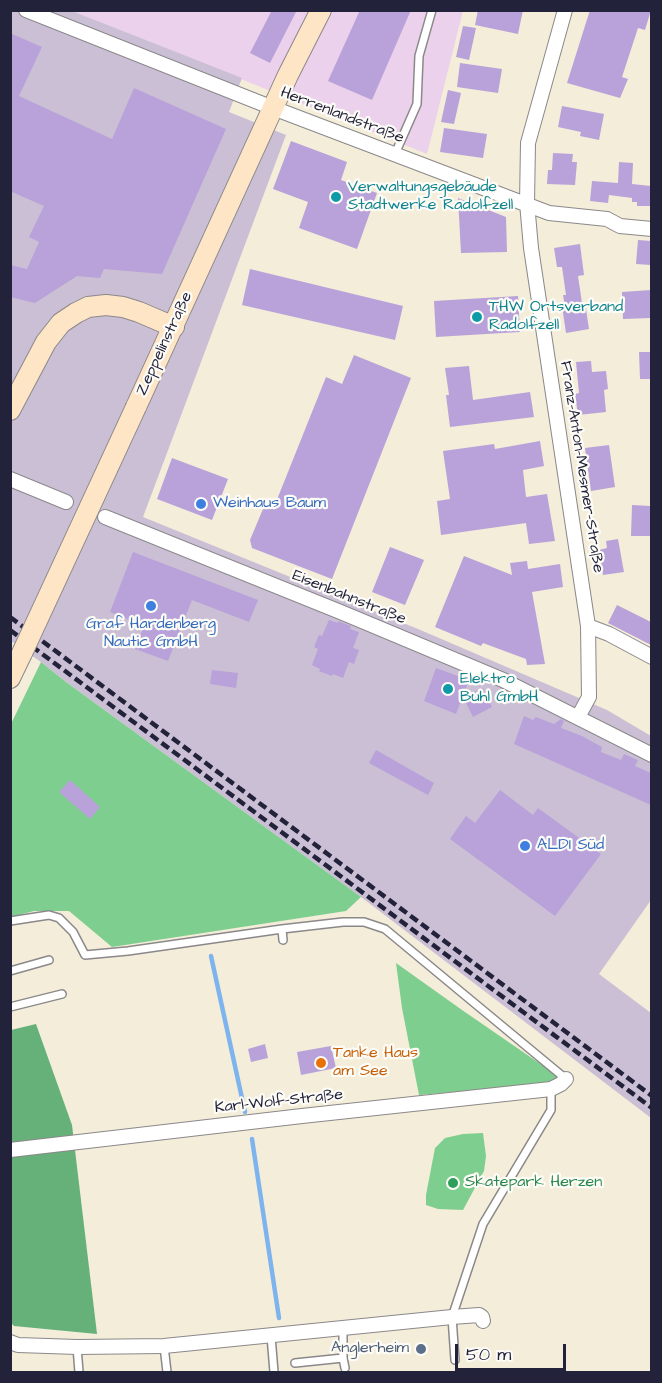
<!DOCTYPE html>
<html>
<head>
<meta charset="utf-8">
<style>
  body { margin:0 }
  #map { position:relative; width:662px; height:1383px; overflow:hidden; background:#f4edd9; font-family:"Architects Daughter",sans-serif }
  canvas { display:block }
  .frame { position:absolute; inset:0; border:12px solid #22223b; pointer-events:none }
  .scale { position:absolute; left:455px; top:1344px; width:111px; height:27px; box-sizing:border-box; border:3px solid #22223b; border-top:0; padding-left:8px; font-size:18px; line-height:21px; white-space:nowrap; color:#22223b; -webkit-text-stroke:4px #fdfcf7; paint-order:stroke }
</style>
</head>
<body>
<div id="map">
<canvas width="662" height="1383"></canvas>
<div class="frame"></div>
<div class="scale">50 m</div>
</div>
<script>
const g = document.querySelector('canvas').getContext('2d');
g.lineJoin = 'round';
function paint(path, color) { g.fillStyle = color; g.fill(path, 'evenodd'); }
const poly = rows => new Path2D(rows.map(r => 'M' + r).join(''));
function trace(path, color, width, dash) { g.strokeStyle = color; g.lineWidth = width; g.lineCap = dash ? 'butt' : 'round'; g.setLineDash(dash || []); g.stroke(path); }
function write(font, color, halo, rows, align = 'center') {
  g.font = font + ' "Architects Daughter",sans-serif'; g.lineWidth = 4.5; g.setLineDash([]); g.textBaseline = 'middle'; g.strokeStyle = halo; g.fillStyle = color; for (const [text, x, y, turn = 0] of rows) {
    g.save(); g.translate(x, y); g.rotate((+turn || 0) * Math.PI / 180); g.textAlign = isNaN(turn) ? turn : align; if (halo) g.strokeText(text, 0, 0); g.fillText(text, 0, 0); g.restore();
  }
}
paint(poly([
  [72,11,463,11,427,154]
]), '#ebd1eb');
paint(poly([
  [10,11,72,11,242,78,229,112,286,135,143,517,418,629,607,710,651,736,651,900,599,974,651,1013,651,1118,361,897,66,682,41,662,11,641]
]), '#cbbfd5');
paint(poly([
  [41,662,66,682,361,897,346,911,112,947,69,911,34,911,11,917,10,726],
  [396,963,462,1010,558,1076,551,1083,519,1088,475,1090,419,1095,402,1008],
  [483,1133,486,1156,484,1171,463,1210,438,1209,426,1205,426,1195,435,1148,445,1138,463,1134]
]), '#7ece8f');
paint(poly([
  [36,1024,72,1125,97,1334,14,1326,11,1323,11,1030]
]), '#66b17a');
trace(poly([
  [211,956,245,1112],
  [252,1139,279,1318]
]), '#7eb4ed', 4.5);
paint(poly([
  [272,10,297,10,270,63,250,53],
  [360,10,411,10,372,100,328,81],
  [478,10,523,10,518,34,475,25],
  [590,10,651,10,645,30,638,28,622,77,628,79,620,98,567,83],
  [463,26,476,28,469,60,456,57],
  [10,33,42,47,19,96,112,139,134,88,226,129,162,274,104,269,100,278,77,276,35,303,10,297,10,265,27,269,39,242,29,237,44,206,10,191],
  [460,63,502,69,498,93,457,87],
  [448,90,461,93,454,124,441,122],
  [562,106,604,114,599,140,580,136,581,132,558,127],
  [444,128,487,134,483,158,440,152],
  [291,141,347,162,341,180,377,193,357,249,299,228,308,202,273,189],
  [553,153,573,154,572,162,577,162,575,185,547,184,548,170,552,170],
  [619,162,633,163,632,184,651,186,651,206,637,206,637,202,632,202,632,198,609,195,608,203,590,201,592,181,618,183],
  [458,198,506,217,507,252,461,253],
  [638,240,651,241,651,265,636,264],
  [580,244,584,275,578,276,582,303,585,303,589,329,566,333,562,306,565,306,563,295,566,295,562,267,557,267,554,248],
  [250,269,403,306,395,340,242,305],
  [651,290,651,318,623,319,622,292],
  [518,296,520,332,436,337,434,301],
  [639,352,651,352,651,379,640,379],
  [354,355,411,378,332,579,252,548,250,540,263,509,276,502,326,377,342,384],
  [591,361,592,372,606,371,608,389,604,390,606,412,578,415,575,394,579,393,576,362],
  [469,366,473,400,530,392,534,417,450,427,446,395,449,395,445,368],
  [540,441,544,466,523,470,526,497,547,494,555,541,529,544,526,523,441,535,437,501,450,499,443,451,494,444,495,449],
  [609,445,615,487,591,491,585,448],
  [172,458,228,479,212,520,157,499],
  [632,505,651,506,651,536,631,536],
  [618,539,624,572,603,575,599,550,607,548,606,541],
  [390,547,424,560,405,605,372,592],
  [133,552,258,600,249,622,192,600,168,661,135,649,144,626,110,612],
  [464,556,512,575,510,563,527,561,528,569,560,564,563,587,532,592,545,664,527,665,526,659,483,643,481,646,435,627],
  [617,605,651,622,651,645,608,623],
  [329,620,338,623,338,621,351,626,350,629,359,632,353,648,359,650,354,664,349,662,343,678,333,674,332,676,319,671,320,669,312,665,318,649,314,647,319,635,322,636],
  [436,668,469,680,456,714,424,701],
  [212,670,238,673,236,688,210,684],
  [483,688,492,707,473,717,463,697],
  [524,716,533,720,536,717,554,724,561,719,564,721,561,728,582,736,602,747,601,752,621,760,624,754,638,760,635,766,651,773,651,805,514,744],
  [376,750,434,783,428,795,369,763],
  [70,780,100,807,90,819,59,792],
  [500,790,533,815,538,808,601,854,555,916,450,839,466,816,475,823],
  [265,1044,268,1058,251,1062,248,1049],
  [331,1046,336,1068,301,1075,297,1052]
]), '#b8a2d9');
const lane = poly([
  [395,154,417,104,419,56,432,10],
  [10,921,49,915,59,918,73,932,85,955,128,951,282,929,343,922,364,922,385,929,566,1079],
  [282,929,283,940],
  [10,971,49,960],
  [10,1007,62,994],
  [343,1328,343,1358,345,1368],
  [271,1336,274,1372],
  [164,1346,167,1372],
  [77,1347,79,1372],
  [455,1360,452,1317,483,1224,551,1110,551,1089],
  [295,1363,343,1358]
]);
const street = poly([
  [26,10,273,108,549,213,607,219,620,226,652,229],
  [565,10,528,143,527,203,531,248,588,626,589,697,578,717],
  [10,479,66,502],
  [105,517,343,613,503,680,652,755],
  [588,626,609,634,652,657],
  [10,1150,302,1116,551,1089,561,1084,566,1079],
  [10,1342,18,1345,77,1347,164,1346,452,1317,479,1315,482,1317,483,1321]
]);
const secondary = poly([
  [136,407,288,75,321,10],
  [10,410,46,342,61,323,76,313,88,307,106,305,123,307,139,312,174,327],
  [10,678,23,651]
]);
trace(lane, '#8b888a', 10);
trace(street, '#8b888a', 16);
trace(secondary, '#8b888a', 22);
trace(lane, '#fff', 7);
trace(street, '#fff', 14);
trace(secondary, '#fde5c5', 20);
trace(poly([
  [10,617,652,1096],
  [10,630,652,1108]
]), '#22223b', 4.5, [9, 4.5]);
const secondaryBridge = poly([
  [23,651,136,407]
]);
trace(secondaryBridge, '#8b888a', 22, []);
trace(secondaryBridge, '#fde5c5', 20);
for (const [x, y, r, color] of [
  [336,197,6,"#0f9aa8"],
  [477,317,6,"#0f9aa8"],
  [201,504,6,"#3f7fe0"],
  [151,606,6,"#3f7fe0"],
  [448,689,6,"#0f9aa8"],
  [525,846,6,"#3f7fe0"],
  [321,1063,6,"#e8710a"],
  [453,1183,6,"#2e9e5b"],
  [421,1349,6,"#5c6f8a"]
]) { const dot = new Path2D(); dot.arc(x, y, r, 0, 2 * Math.PI); g.fillStyle = color; g.fill(dot); trace(dot, '#fdfcf7', 2); }
write('16px', '#22223b', '#fdfcf7', [
  ["Herrenlandstraße",342,116,21],
  ["Zeppelinstraße",165,344,-65],
  ["Franz-Anton-Mesmer-Straße",581,467,81],
  ["Eisenbahnstraße",349,598,22],
  ["Karl-Wolf-Straße",279,1102,-6]
]);
write('16px', '#0d838f', '#fdfcf7', [
  ["Verwaltungsgebäude",348,188],
  ["Stadtwerke Radolfzell",348,206],
  ["THW Ortsverband",489,308],
  ["Radolfzell",489,326],
  ["Elektro",460,680],
  ["Buhl GmbH",460,698]
], 'left');
write('16px', '#366cbe', '#fdfcf7', [
  ["Weinhaus Baum",213,504],
  ["Graf Hardenberg",151,625,"center"],
  ["Nautic GmbH",151,643,"center"],
  ["ALDI Süd",537,846]
], 'left');
write('16px', '#c56008', '#fdfcf7', [
  ["Tanke Haus",333,1054],
  ["am See",333,1072]
], 'left');
write('16px', '#27864d', '#fdfcf7', [
  ["Skatepark Herzen",465,1183]
], 'left');
write('16px', '#4e5e75', '#fdfcf7', [
  ["Anglerheim",409,1349]
], 'right');
</script>
</body>
</html>
